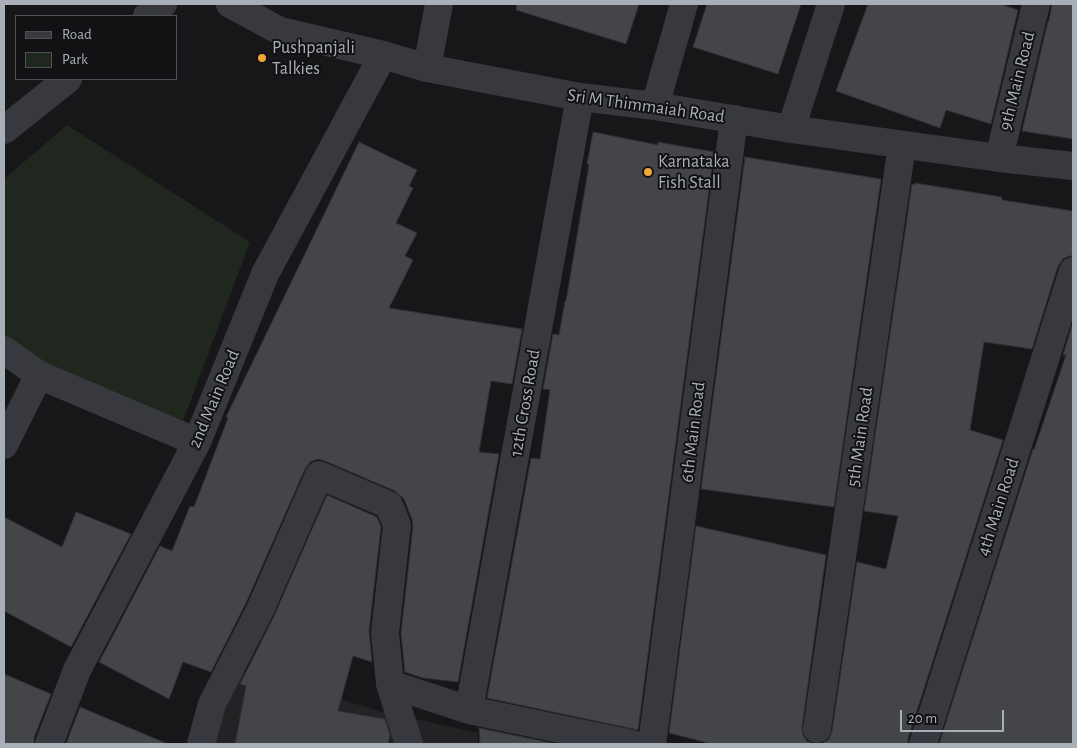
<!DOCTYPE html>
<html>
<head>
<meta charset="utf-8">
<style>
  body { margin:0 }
  #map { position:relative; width:1077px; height:748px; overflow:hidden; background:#171719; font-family:"Alegreya Sans",sans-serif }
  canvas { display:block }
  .frame { position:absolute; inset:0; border:5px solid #a9afb9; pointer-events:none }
  .legend { position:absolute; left:15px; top:15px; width:162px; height:65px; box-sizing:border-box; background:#121214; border:1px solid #4e5156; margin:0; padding:6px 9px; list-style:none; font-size:15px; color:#a9afb9 }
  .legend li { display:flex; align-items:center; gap:10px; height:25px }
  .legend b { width:25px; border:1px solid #4e5156 }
  .scale { position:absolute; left:900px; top:710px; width:104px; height:22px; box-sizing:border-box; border:2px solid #a9afb9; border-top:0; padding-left:6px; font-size:15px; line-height:18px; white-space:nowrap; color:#a9afb9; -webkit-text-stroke:4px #121214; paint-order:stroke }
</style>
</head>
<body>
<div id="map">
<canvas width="1077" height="748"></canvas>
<div class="frame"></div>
<ul class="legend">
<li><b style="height:6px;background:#38393e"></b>Road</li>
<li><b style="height:14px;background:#1f271f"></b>Park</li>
</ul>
<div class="scale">20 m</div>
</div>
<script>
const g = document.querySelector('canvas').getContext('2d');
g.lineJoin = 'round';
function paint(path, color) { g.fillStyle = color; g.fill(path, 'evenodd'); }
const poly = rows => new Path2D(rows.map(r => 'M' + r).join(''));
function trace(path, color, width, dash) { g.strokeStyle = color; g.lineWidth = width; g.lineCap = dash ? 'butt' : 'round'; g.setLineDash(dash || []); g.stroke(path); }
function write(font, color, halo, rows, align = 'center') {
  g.font = font + ' "Alegreya Sans",sans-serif'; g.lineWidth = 4; g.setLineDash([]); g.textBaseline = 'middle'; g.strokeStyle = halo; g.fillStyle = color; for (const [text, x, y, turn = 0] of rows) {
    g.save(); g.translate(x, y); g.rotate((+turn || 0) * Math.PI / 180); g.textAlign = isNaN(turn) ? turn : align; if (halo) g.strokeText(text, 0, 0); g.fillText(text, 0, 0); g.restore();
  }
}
paint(poly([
  [236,670,384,712,478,733,478,744,214,744]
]), '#232326');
paint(poly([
  [67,125,250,242,180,429,4,345,4,179]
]), '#1f271f');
const building = poly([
  [517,4,639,4,626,44,516,10,517,4],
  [707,4,801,4,778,74,693,47,707,4],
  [868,4,1000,4,1018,10,991,124,946,110,940,128,836,91,868,4],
  [1052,4,1073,4,1073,139,1022,131,1048,21,1049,21,1052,4],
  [593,132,658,145,658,142,714,152,638,730,487,698,531,458,540,459,550,390,543,389,553,334,559,335,565,301,566,301,589,165,587,164,593,132],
  [359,142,417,170,409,186,413,188,396,223,417,233,405,256,413,260,389,308,522,329,512,384,491,381,479,452,499,454,458,682,423,678,405,672,401,633,413,526,412,519,404,499,395,491,325,461,318,459,310,462,305,469,246,603,211,672,183,662,169,699,99,662,160,546,172,551,190,506,194,507,228,418,226,417,359,142],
  [745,157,881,179,834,507,701,489,745,157],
  [915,183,1002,197,1002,200,1073,211,1073,256,1069,256,1063,259,1058,266,1032,349,984,342,970,430,1003,440,908,739,908,744,817,744,823,743,829,739,832,731,857,562,886,569,898,516,864,511,912,184,915,185,915,183],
  [1073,322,1073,744,939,744,1033,449,1034,450,1066,355,1063,355,1073,322],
  [327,495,377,517,381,527,369,631,372,662,353,656,338,711,385,719,390,735,388,744,235,744,246,686,240,684,274,616,327,495],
  [76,512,131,534,71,647,4,611,4,517,62,547,76,512],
  [696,526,826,555,802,727,803,735,807,741,814,744,712,744,669,733,696,526],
  [4,674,51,694,34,738,34,744,4,744,4,674],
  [80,707,168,744,66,744,80,707],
  [479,728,557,744,480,744,479,728]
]);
paint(building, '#434549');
trace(building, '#313135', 1);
trace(poly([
  [147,16,163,4],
  [427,68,439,4],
  [791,129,831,4],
  [4,130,68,79],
  [999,158,1036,4],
  [4,350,39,375,197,442],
  [4,445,39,375],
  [390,684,409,744],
  [469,710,580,97],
  [817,729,902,145],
  [49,744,77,670,197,442,265,274,383,55],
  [201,744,212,704,260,610,319,475,389,505,397,525,385,633,390,684,469,710,632,744],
  [652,744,734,119],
  [923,744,1073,271]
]), '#38393e', 28);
trace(poly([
  [230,4,280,31,383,55,427,68,580,97,655,106,791,129,999,158,1073,166],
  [655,106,684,4]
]), '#38393e', 28);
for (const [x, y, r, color] of [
  [262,58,5,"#efa539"],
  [648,172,5,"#efa539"]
]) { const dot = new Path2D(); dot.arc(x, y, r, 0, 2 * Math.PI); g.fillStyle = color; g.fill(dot); trace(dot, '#121214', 2); }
write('18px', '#a9afb9', '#121214', [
  ["Pushpanjali",272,48],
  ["Talkies",272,69],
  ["Karnataka",658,162],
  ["Fish Stall",658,183]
], 'left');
write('18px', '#a9afb9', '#121214', [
  ["9th Main Road",1017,81,-76],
  ["Sri M Thimmaiah Road",646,106,8],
  ["2nd Main Road",214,399,-67],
  ["12th Cross Road",525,403,-80],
  ["6th Main Road",693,432,-83],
  ["5th Main Road",860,437,-82],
  ["4th Main Road",998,507,-72]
]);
</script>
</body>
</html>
